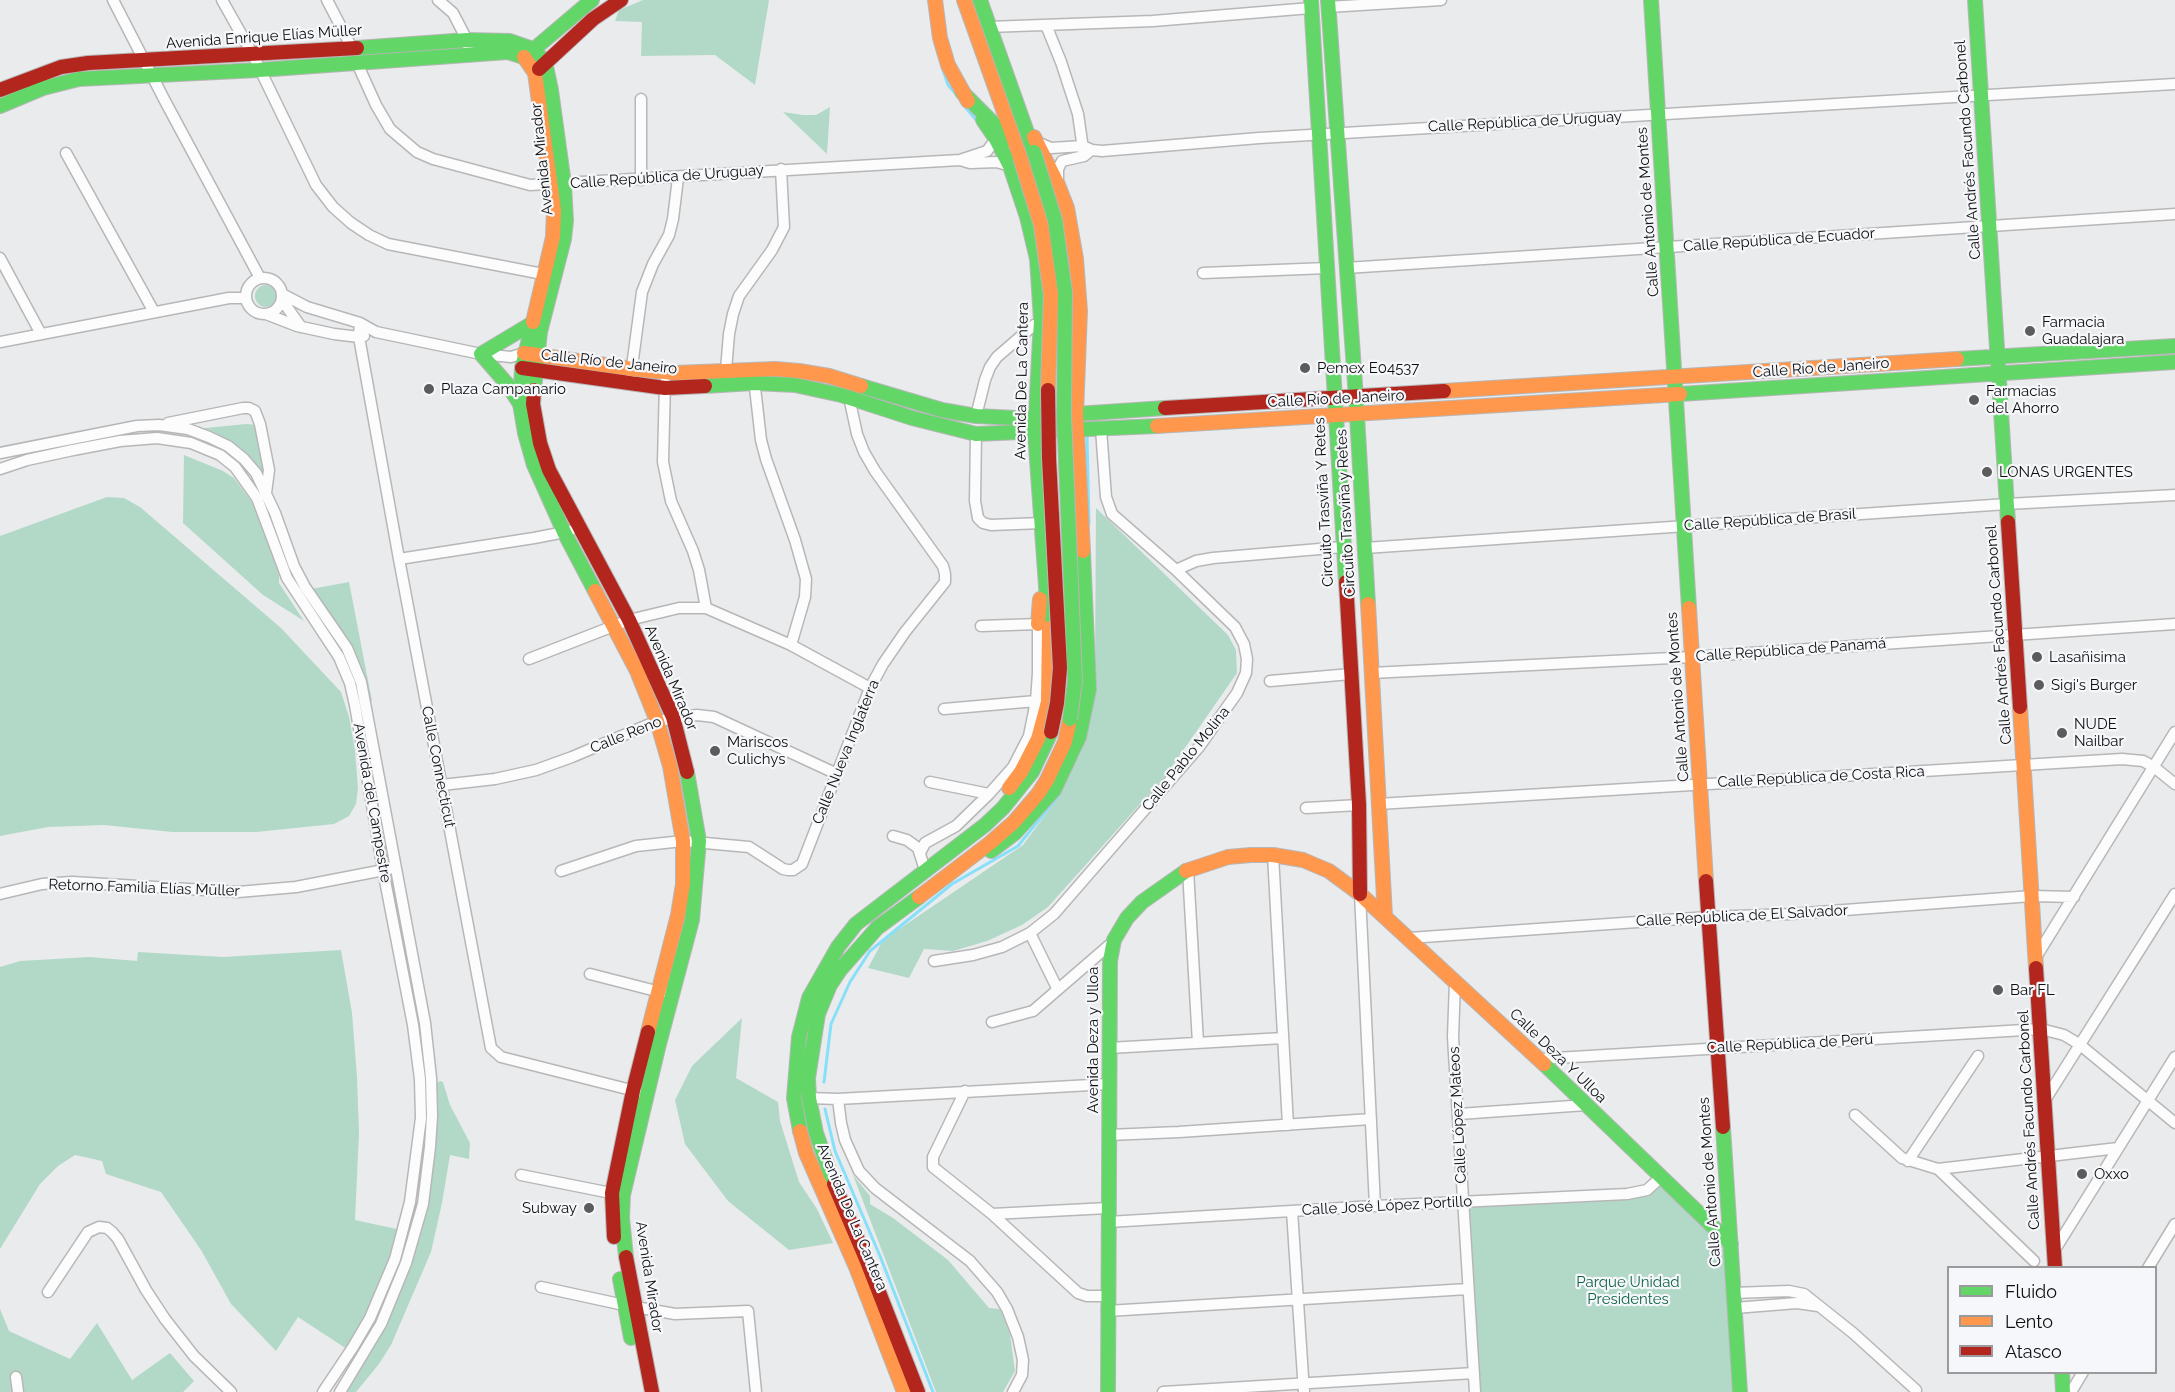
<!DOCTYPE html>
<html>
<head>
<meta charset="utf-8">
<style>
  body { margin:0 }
  #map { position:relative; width:2175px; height:1392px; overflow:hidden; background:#eaebec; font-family:Raleway,sans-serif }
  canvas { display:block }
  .legend { position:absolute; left:1947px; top:1266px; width:210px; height:108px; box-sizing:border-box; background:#f6f7fa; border:2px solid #9a9a9c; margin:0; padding:8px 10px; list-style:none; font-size:18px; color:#0f0f10 }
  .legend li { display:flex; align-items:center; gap:12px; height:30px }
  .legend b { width:30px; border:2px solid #9a9a9c }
</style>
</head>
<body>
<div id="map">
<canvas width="2175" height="1392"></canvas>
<ul class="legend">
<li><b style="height:8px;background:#63d668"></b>Fluido</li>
<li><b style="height:8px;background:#ff974d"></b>Lento</li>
<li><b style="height:8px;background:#b3261e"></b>Atasco</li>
</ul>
</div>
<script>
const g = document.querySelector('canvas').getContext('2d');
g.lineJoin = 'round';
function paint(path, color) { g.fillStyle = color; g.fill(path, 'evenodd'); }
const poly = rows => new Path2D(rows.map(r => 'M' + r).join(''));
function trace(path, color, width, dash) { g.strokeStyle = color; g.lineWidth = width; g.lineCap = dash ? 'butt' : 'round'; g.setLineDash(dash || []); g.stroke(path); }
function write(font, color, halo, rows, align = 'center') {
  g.font = font + ' Raleway,sans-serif'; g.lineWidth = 4.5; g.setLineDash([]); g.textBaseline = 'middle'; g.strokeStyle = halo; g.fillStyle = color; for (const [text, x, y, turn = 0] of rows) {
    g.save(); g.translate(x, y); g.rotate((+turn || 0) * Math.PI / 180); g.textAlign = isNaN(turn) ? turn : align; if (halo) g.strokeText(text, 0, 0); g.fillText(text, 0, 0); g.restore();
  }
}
paint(poly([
  [643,0,769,0,755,85,715,55,641,56,642,22,615,21,619,10],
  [830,107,827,154,783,112,803,115,816,115],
  '255 296a11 11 0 1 1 22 0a11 11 0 1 1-22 0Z',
  [246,424,258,425,269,467,272,500,253,471,222,448,176,431],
  [184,455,223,471,234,478,251,501,264,529,279,575,279,583,304,621,263,595,183,523],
  [107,497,124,498,140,507,281,628,341,692,349,717,355,750,358,788,356,804,349,816,334,824,256,832,172,832,104,825,48,827,0,836,0,536],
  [1096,508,1228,635,1236,650,1237,673,1166,775,1048,907,1022,925,987,941,953,951,924,949,909,978,868,968,883,940,1023,845,1056,800,1081,752,1095,671],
  [349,582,372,701,365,702,351,660,306,590],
  [341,950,352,1013,357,1077,359,1133,355,1220,406,1231,353,1353,298,1317,276,1351,231,1304,201,1250,161,1192,106,1174,102,1161,75,1155,58,1166,40,1184,0,1249,0,967,20,961,89,957,137,961,138,952,223,957],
  [742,1018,736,1078,778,1102,780,1121,799,1182,817,1209,833,1243,789,1250,728,1201,685,1144,675,1100,692,1066],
  [440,1081,443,1082,450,1105,470,1143,469,1159,450,1155,442,1203,431,1252,391,1345,379,1364,356,1392,342,1392,416,1243,431,1087],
  [853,1175,870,1196,870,1204,893,1218,948,1260,989,1308,1000,1309,1010,1334,1015,1371,1003,1392,936,1392],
  [1662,1180,1727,1242,1736,1392,1472,1392,1461,1200,1651,1188],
  [0,1309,9,1331,70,1359,97,1323,132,1380,170,1353,194,1381,183,1392,0,1392]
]), '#b2d9c8');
trace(poly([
  [943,70,948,85,955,93],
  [966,108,977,121],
  [1087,435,1089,524],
  [824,1082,831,1024,850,982,870,951,952,884,1018,846,1058,796],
  [825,1109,835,1151,880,1256,933,1392]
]), '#87e0f9', 3);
const street = poly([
  [113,0,165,101,260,278],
  [222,0,253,55,316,185,333,207,351,223,369,235,388,244,548,275],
  [327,0,352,48],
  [438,0,453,13,467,40,468,46],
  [1328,7,1441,0],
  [1046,25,1061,62,1078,114,1084,156],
  [988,27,1153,21,1311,8],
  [357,63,376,105,390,129,417,152,433,159,530,185,960,160,987,151,996,139],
  [641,99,641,180],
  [1037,142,1051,148,1083,146,1092,150,1102,151,1259,138,2175,84],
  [66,153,154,312],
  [960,160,970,163,997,162,1010,166],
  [1058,181,1058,169,1062,161,1084,156,1089,152],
  [0,258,41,334],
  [1346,268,2175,214],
  [1203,273,1327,268],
  '246 296a18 18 0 1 1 36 0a18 18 0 1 1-36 0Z',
  [282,294,307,307,360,323,376,332,481,354,511,357,524,353],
  [282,300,301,327],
  [266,314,297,326,334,334,359,337,364,336],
  [360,323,359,337,399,559,491,1048,501,1057,639,1092],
  [0,342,229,298,246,298],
  [726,370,729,334,733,314,739,296,772,250,784,227,781,169],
  [631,374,642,292,653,264,669,235,673,219,678,178],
  [754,379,761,440,766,459,795,540,806,579,805,597,791,645],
  [665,382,663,462,671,501,693,551,699,570,706,608],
  [976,416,985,380,990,367,997,357,1034,325],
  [168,423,243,408,249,408,255,411,260,424,269,470,266,493],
  [976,434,975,501,978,518,983,523,991,525,1042,523],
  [0,453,137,426,159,425,188,429,209,437,228,446,244,459,256,473,275,513,294,566,305,587,347,648,361,682,425,1023,431,1078,432,1116,430,1147,423,1204,406,1263,381,1324,340,1392],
  [0,469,27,460,73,450,120,441,157,438,191,443,220,455,235,467,257,498,287,578,339,657,350,683,355,705,383,870,413,1025,420,1079,421,1118,410,1202,395,1259,370,1318,353,1347,323,1392],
  [1365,548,2007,504,2175,495],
  [399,559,534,538,570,531],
  [1176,570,1196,561,1213,558,1343,547],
  [529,659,629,620,679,608,706,608,791,645,870,688],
  [1371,673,1692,657,2175,624],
  [1270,681,1351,674],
  [944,709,1036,701],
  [930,782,989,794],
  [442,785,495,779,536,770,572,757,657,721,697,715,714,717,837,774],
  [1378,804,2122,759,2143,761,2154,767,2175,784],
  [1306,808,1359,805],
  [893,836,907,840,918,848,925,870],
  [920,853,925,843,956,826,989,794,1013,767,1029,736,1036,701,1038,673,1038,624,981,626],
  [1273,855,1288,1125],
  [1188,870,1198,1043],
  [561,871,636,846,683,841,749,847,783,869,788,870,793,870,802,864,870,688,883,664,905,632,945,582,945,574,943,566,875,471,864,452,857,434,849,397],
  [0,894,42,884,72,882,238,892,296,887,389,869],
  [1360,894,1375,1206],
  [1030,933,1057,988],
  [1409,938,1709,917,1791,914,2032,896,2074,897],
  [2036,957,2175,732],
  [934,961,973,955,1002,947,1030,933,1054,914,1199,747,1237,693,1246,673,1247,659,1244,644,1235,627,1176,570,1112,514,1106,497,1101,429],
  [590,974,664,993],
  [1455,982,1453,1037,1475,1392],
  [992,1022,1033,1011,1114,941],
  [1109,1048,1283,1038],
  [1539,1059,2041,1029,2064,1035,2079,1044,2175,1123],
  [965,1091,933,1157,933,1167,992,1214,1078,1293,1087,1296,1107,1296],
  [809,1098,838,1099,1109,1084],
  [838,1099,841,1123,845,1140,859,1171,875,1188,970,1261,997,1292,1007,1309,1018,1337,1023,1360,1022,1375,1013,1392],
  [2045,1100,2175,894],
  [1459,1114,1586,1105],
  [1855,1115,1902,1158,1938,1169,2034,1261],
  [1109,1135,1179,1132,1371,1119],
  [1908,1161,1978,1056],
  [1938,1169,2118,1148],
  [521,1175,616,1194],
  [1292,1211,1304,1392],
  [992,1214,1108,1208],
  [1108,1222,1375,1206,1627,1194,1647,1190,1660,1178],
  [2054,1251,2175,1057],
  [2148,1268,2175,1224],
  [541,1287,624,1305,675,1314,748,1311,756,1392],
  [48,1292,88,1232,99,1227,107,1228,112,1232,118,1239,146,1290,165,1319,194,1356,231,1392],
  [1733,1293,1789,1291,1804,1294,1853,1333,1916,1390],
  [1735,1308,1797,1303,1818,1306],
  [1107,1311,1468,1289],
  [16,1377,18,1392],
  [1163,1392,1474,1373],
  [2071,1392,2083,1372]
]);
const fast = poly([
  [980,0,1034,152],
  [1311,0,1346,582],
  [1328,0,1356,398,1368,604],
  [1651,0,1689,608],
  [1975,0,2008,522],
  [357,48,467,40,510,41,533,49,545,62,551,90,564,184,566,221,564,239,540,332,534,390],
  [526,56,592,0],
  [962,92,1010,140],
  [0,106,43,88,79,79,259,70,508,52,524,57],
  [983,120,996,139,1010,166,1027,217,1037,259,1041,320,1035,432,1049,628],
  [533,322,522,368,520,404,525,433,534,465,564,532,595,591],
  [1957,359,2175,346],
  [705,386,754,383,795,385,841,395,912,418,976,434,1157,426],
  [861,386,942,410,976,416,1036,419,1076,414,1165,408],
  [1680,394,2175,362],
  [520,404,507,384,481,354,531,324],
  [991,851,1015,833,1054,790,1079,737,1089,689,1083,551],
  [1544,1064,1731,1244],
  [1723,1127,1740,1392],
  [800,1131,794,1098,799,1037,809,998,838,947,856,924,985,825,1003,808,1032,772,1051,732],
  [834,1184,816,1133,809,1098,808,1078,818,1014,830,985,840,970,877,928,919,897],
  [626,1257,622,1218,623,1195,659,1044,692,920,699,841,687,772],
  [620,1279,631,1338],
  [2062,1372,2063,1392],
  [1108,1392,1110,961,1114,940,1127,918,1142,902,1186,871]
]);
const slow = poly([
  [935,0,940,38,948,65,968,101],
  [964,0,1020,157],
  [524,57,535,73,554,210,553,237,533,322],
  [1034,137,1058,185,1067,208,1076,259,1080,311,1076,414,1083,551],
  [524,353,632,369,675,373,775,369,799,371,829,376,861,386],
  [1444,391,1957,359],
  [1157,426,1680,394],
  [595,591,637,671,657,721,670,766,683,841,683,884,678,915,648,1032],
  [1368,604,1385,916],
  [1689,608,1706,881],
  [1038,624,1040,599],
  [2020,707,2036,968],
  [1009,788,1021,772,1038,739,1048,702,1049,628],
  [1186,871,1228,857,1251,855,1273,855,1303,860,1329,871,1360,894,1544,1064],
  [919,897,990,843,1014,822,1038,794,1047,780,1065,742,1070,719],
  [800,1131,806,1153,856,1267,904,1392]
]);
const jam = poly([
  [539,69,593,19,621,0],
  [0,90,61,67,88,63,357,48],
  [522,368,665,388,705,386],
  [534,390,533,404,540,443,549,470,629,620,673,717,687,772],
  [1165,408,1444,391],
  [2008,522,2020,707],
  [1346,582,1359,805,1360,894],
  [1706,881,1723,1127],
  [2036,968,2055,1268],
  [834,1184,866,1259,918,1392],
  [614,1237,612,1193,633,1091,648,1032],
  [626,1257,652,1392]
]);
trace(street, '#b7b7b8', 13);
trace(fast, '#b7b7b8', 16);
trace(slow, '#b7b7b8', 16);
trace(jam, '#b7b7b8', 16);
trace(street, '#fcfcfc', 10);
trace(fast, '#63d668', 14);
trace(slow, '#ff974d', 14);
trace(jam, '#b3261e', 14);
const fastBridge = poly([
  [1034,152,1055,220,1065,292,1064,415,1075,681,1070,719]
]);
const slowBridge = poly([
  [1020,157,1041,225,1051,295,1048,390]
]);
const jamBridge = poly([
  [1048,390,1049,458,1060,668,1057,703,1051,732]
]);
trace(fastBridge, '#b7b7b8', 16, []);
trace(slowBridge, '#b7b7b8', 16, []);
trace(jamBridge, '#b7b7b8', 16, []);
trace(fastBridge, '#63d668', 14);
trace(slowBridge, '#ff974d', 14);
trace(jamBridge, '#b3261e', 14);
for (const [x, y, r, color] of [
  [2030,331,6,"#5c5c5d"],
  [1305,368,6,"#5c5c5d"],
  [429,389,6,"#5c5c5d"],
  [1974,400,6,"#5c5c5d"],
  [1987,472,6,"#5c5c5d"],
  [2037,657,6,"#5c5c5d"],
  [2039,685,6,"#5c5c5d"],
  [2062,733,6,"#5c5c5d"],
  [715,751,6,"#5c5c5d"],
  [1998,990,6,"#5c5c5d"],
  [2082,1174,6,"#5c5c5d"],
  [589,1208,6,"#5c5c5d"]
]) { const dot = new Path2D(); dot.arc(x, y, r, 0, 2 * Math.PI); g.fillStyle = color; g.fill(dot); trace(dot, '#f6f7fa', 2); }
write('15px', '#0f0f10', '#f6f7fa', [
  ["Avenida Enrique Elías Müller",264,37,-4],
  ["Calle República de Uruguay",1525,122,-3],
  ["Calle Andrés Facundo Carbonel",1968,150,-94],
  ["Avenida Mirador",542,159,-96],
  ["Calle República de Uruguay",667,177,-4],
  ["Calle Antonio de Montes",1648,212,-94],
  ["Calle República de Ecuador",1779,240,-4],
  ["Calle Río de Janeiro",609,362,6],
  ["Calle Río de Janeiro",1821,368,-4],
  ["Avenida De La Cantera",1022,381,-89],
  ["Calle Río de Janeiro",1336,399,-3],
  ["Circuito Trasviña Y Retes",1324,502,-93],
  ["Circuito Trasviña y Retes",1346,513,-93],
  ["Calle República de Brasil",1770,520,-4],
  ["Calle Andrés Facundo Carbonel",1999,635,-94],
  ["Calle República de Panamá",1791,650,-4],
  ["Avenida Mirador",671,678,67],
  ["Calle Antonio de Montes",1678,697,-94],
  ["Calle Reno",626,735,-22],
  ["Calle Nueva Inglaterra",846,752,-68],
  ["Calle Pablo Molina",1186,759,-51],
  ["Calle Connecticut",438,767,79],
  ["Calle República de Costa Rica",1821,777,-3],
  ["Avenida del Campestre",372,803,80],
  ["Retorno Familia Elías Müller",144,888,2],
  ["Calle República de El Salvador",1742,916,-3],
  ["Avenida Deza y Ulloa",1093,1040,-90],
  ["Calle República de Perú",1790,1044,-3],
  ["Calle Deza Y Ulloa",1558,1056,44],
  ["Calle López Mateos",1458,1115,-93],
  ["Calle Andrés Facundo Carbonel",2029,1120,-93],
  ["Calle Antonio de Montes",1710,1182,-94],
  ["Calle José López Portillo",1387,1206,-3],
  ["Avenida De La Cantera",852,1217,67],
  ["Avenida Mirador",649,1277,81]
]);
write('15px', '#0f0f10', '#f6f7fa', [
  ["Farmacia",2042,322],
  ["Guadalajara",2042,339],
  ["Pemex E04537",1317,368],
  ["Plaza Campanario",441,389],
  ["Farmacias",1986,391],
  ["del Ahorro",1986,408],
  ["LONAS URGENTES",1999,472],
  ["Lasañisima",2049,657],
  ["Sigi's Burger",2051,685],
  ["NUDE",2074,724],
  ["Nailbar",2074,741],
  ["Mariscos",727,742],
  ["Culichys",727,759],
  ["Bar FL",2010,990],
  ["Oxxo",2094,1174],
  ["Subway",577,1208,"right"]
], 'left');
write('15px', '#116547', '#f6f7fa', [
  ["Parque Unidad",1628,1282],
  ["Presidentes",1628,1299]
]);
</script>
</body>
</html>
